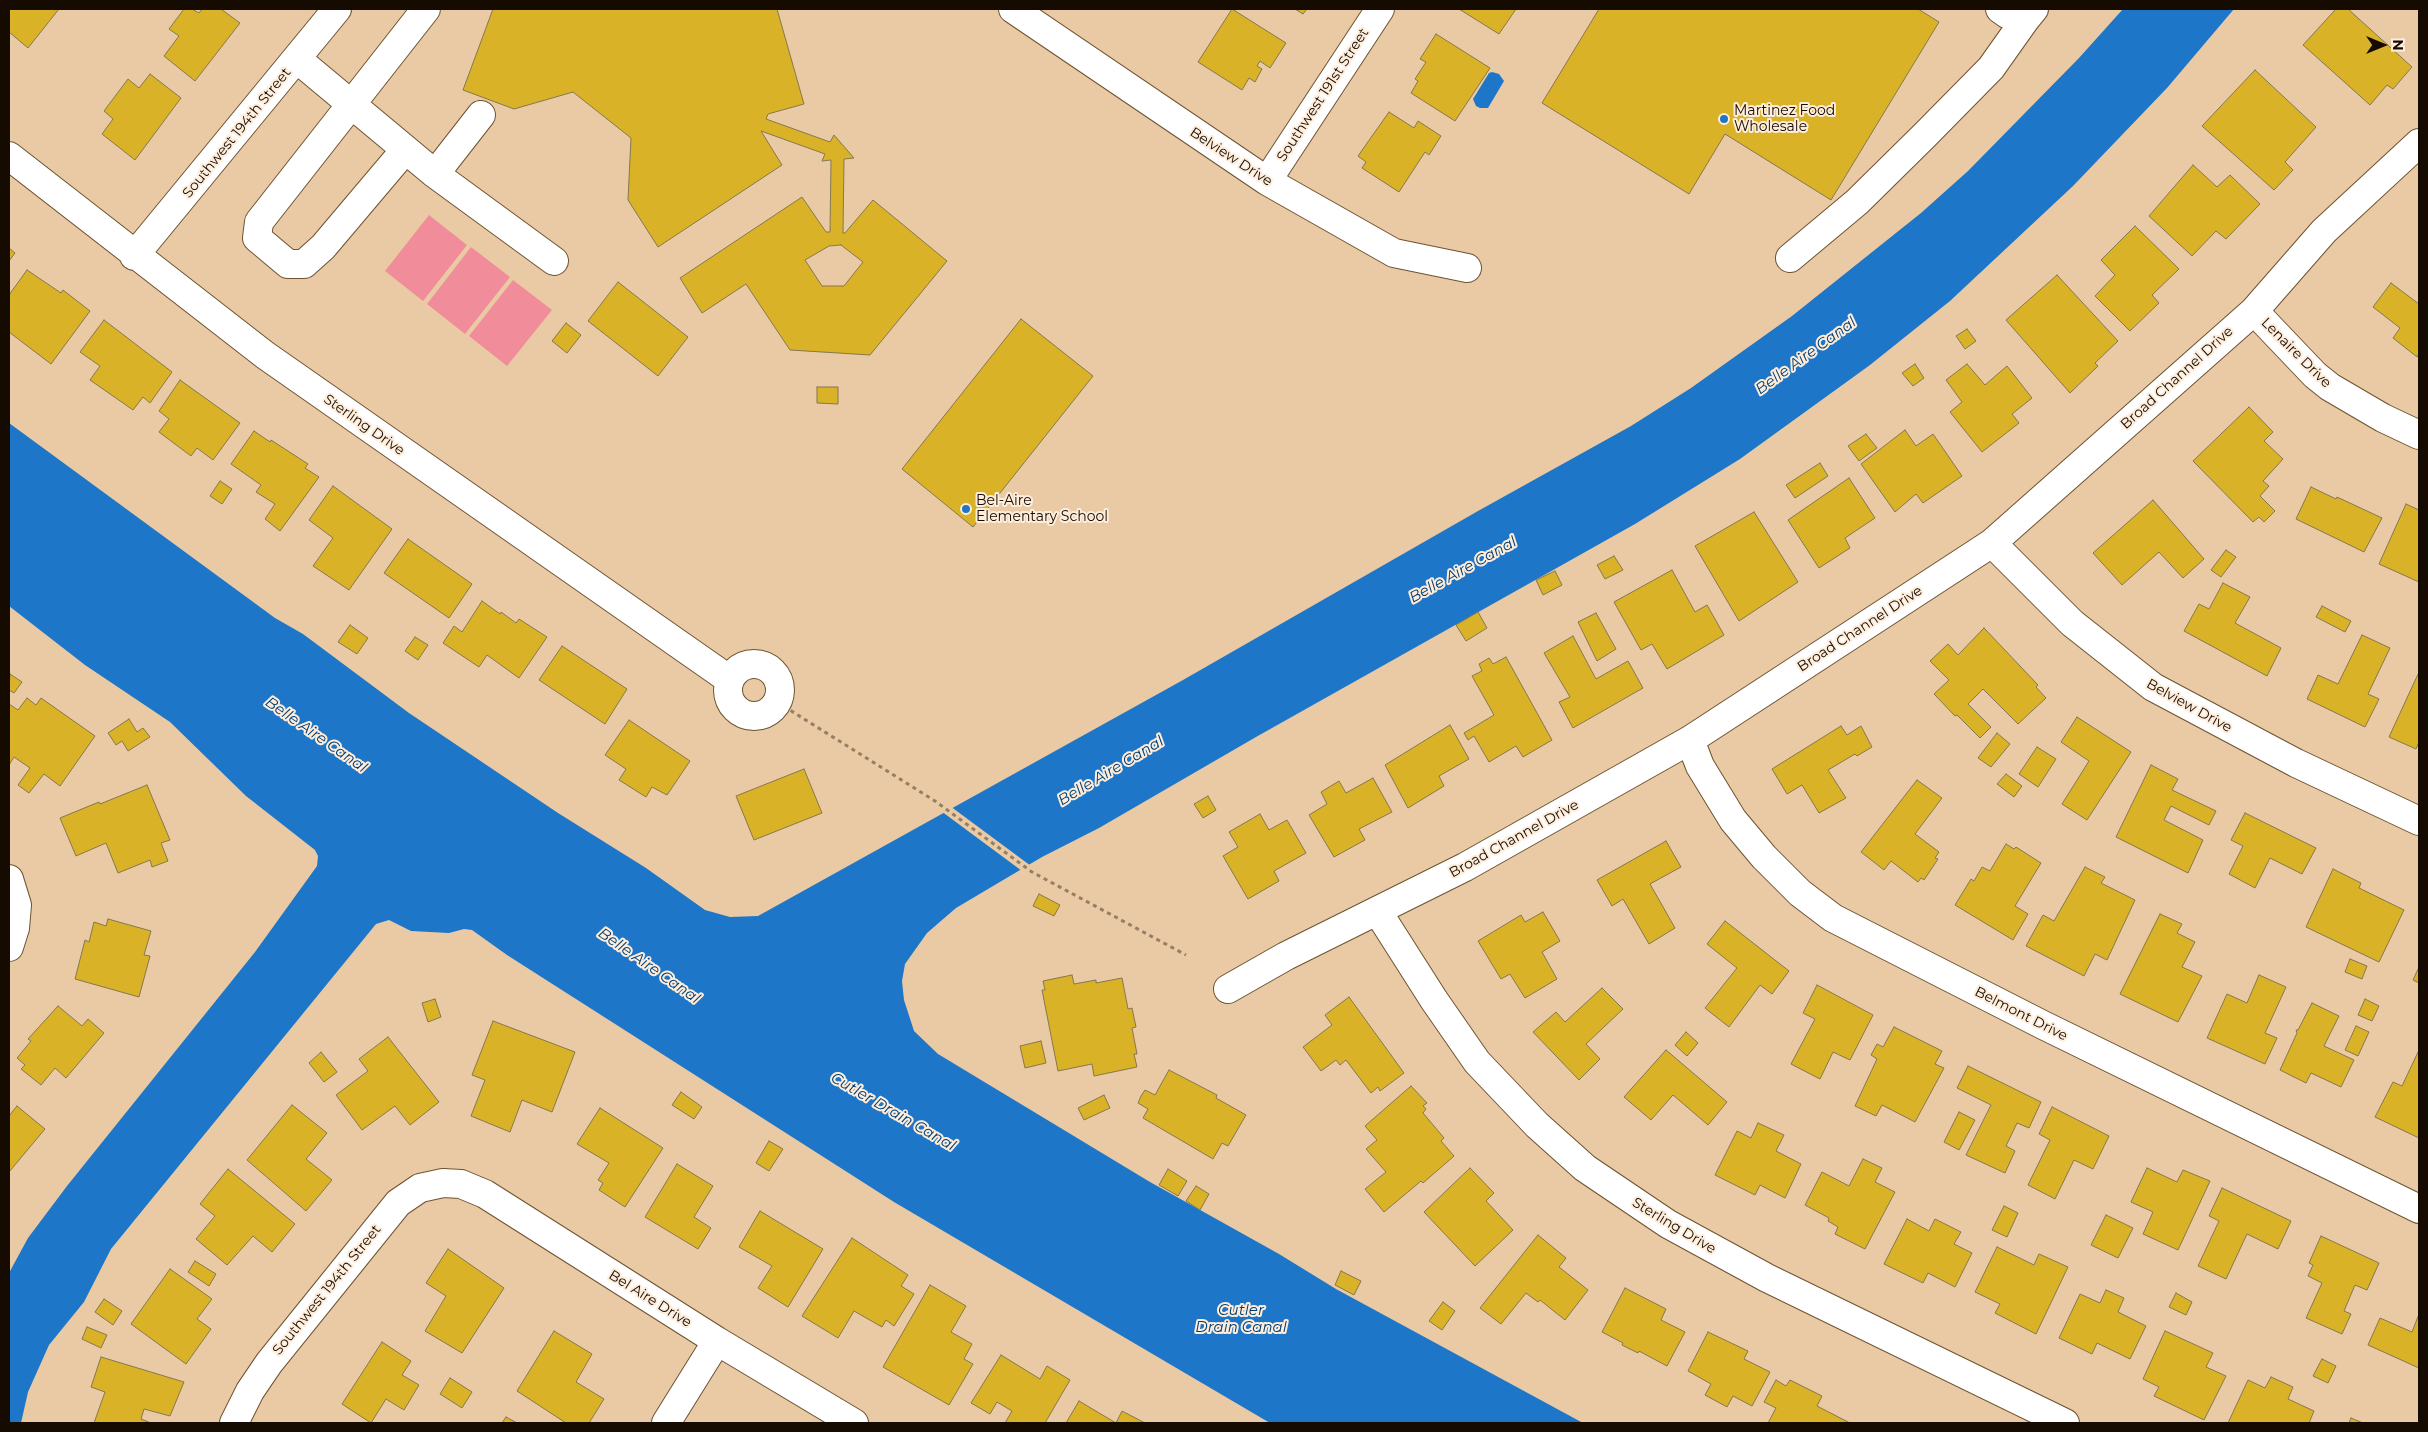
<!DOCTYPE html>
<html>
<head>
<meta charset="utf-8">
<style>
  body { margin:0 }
  #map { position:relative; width:2428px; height:1432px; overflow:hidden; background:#e9caa4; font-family:Montserrat,sans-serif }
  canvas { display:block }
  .frame { position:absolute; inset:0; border:10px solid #150b01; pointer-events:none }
  .north { position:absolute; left:2358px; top:20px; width:50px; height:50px; -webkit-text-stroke:4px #feeddb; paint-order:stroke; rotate:90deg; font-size:14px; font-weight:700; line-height:20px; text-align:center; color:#150b01 }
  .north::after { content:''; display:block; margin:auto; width:18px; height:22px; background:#150b01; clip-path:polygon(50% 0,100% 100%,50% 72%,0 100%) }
</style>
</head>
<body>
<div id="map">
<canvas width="2428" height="1432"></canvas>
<div class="frame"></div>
<div class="north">N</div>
</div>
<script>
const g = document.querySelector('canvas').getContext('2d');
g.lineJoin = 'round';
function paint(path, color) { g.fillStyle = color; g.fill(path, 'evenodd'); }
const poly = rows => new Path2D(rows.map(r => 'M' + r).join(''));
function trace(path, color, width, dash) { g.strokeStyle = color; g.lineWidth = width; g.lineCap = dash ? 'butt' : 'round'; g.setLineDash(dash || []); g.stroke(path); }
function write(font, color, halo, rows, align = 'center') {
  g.font = font + ' Montserrat,sans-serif'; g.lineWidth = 4; g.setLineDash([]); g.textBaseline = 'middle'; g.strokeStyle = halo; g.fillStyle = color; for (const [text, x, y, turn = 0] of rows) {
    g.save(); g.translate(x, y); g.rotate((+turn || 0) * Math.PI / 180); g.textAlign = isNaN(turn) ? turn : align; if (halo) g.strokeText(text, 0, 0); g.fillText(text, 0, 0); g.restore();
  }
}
paint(poly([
  [429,215,467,245,423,301,385,271],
  [471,247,510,277,465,334,427,304],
  [513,280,552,310,507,366,469,336]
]), '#f18d9b');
paint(poly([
  [2123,9,2234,9,2167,88,2073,186,1950,301,1870,365,1740,459,1635,524,1256,737,1099,828,1042,857,956,908,927,933,905,964,902,981,904,1000,914,1031,938,1054,1150,1182,1279,1254,1336,1289,1583,1423,1270,1423,894,1202,507,955,472,930,464,929,449,933,411,931,389,920,376,924,111,1249,84,1302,49,1345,28,1392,21,1423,9,1423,9,1273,28,1238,67,1186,255,952,317,866,318,856,315,850,246,796,170,722,85,665,9,606,9,423,275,618,303,634,409,713,558,813,646,868,705,910,730,917,758,916,1183,680,1478,511,1631,426,1691,388,1792,316,1921,213,1968,171,2079,58],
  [1492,72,1499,74,1504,81,1488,108,1480,108,1476,106,1473,99,1489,73]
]), '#1e76c8');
paint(poly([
  [950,806,1031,866,1022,871,941,811]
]), '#e9caa4');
const building = poly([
  [9,9,59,9,28,48,9,32,9,9],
  [184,9,192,9,199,13,202,9,221,9,240,23,195,81,164,56,179,36,169,29,184,9],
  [493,9,777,9,804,104,768,114,766,119,830,142,834,135,854,158,844,159,843,233,845,233,873,200,947,261,870,355,790,350,746,284,702,313,680,278,802,197,826,232,830,232,831,160,822,161,825,154,761,131,782,165,658,247,628,200,631,138,573,92,514,109,463,90,493,9],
  [841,245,863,262,844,286,822,286,805,260,829,246,841,245],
  [1232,9,1286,43,1270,68,1260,61,1257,66,1262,69,1255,82,1249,78,1242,90,1198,62,1232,9],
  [1295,9,1307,9,1303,14,1295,9],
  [1459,9,1516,9,1499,34,1459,9],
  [1599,9,1918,9,1939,22,1831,200,1725,134,1689,194,1542,103,1599,9],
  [2336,9,2348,9,2412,67,2393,89,2387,85,2370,105,2303,45,2336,9],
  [1436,34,1490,68,1455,121,1411,93,1418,81,1415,79,1426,62,1420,59,1436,34],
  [2255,70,2316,127,2285,162,2293,170,2274,190,2202,126,2255,70],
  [150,74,181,98,135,160,102,134,113,119,104,111,128,79,139,88,150,74],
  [1389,112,1414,128,1418,121,1441,136,1429,155,1425,152,1399,192,1362,168,1366,162,1358,156,1389,112],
  [2193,165,2217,187,2230,175,2260,204,2226,239,2216,231,2192,256,2149,216,2193,165],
  [2135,226,2179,269,2152,295,2159,303,2130,331,2095,296,2115,275,2101,260,2135,226],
  [9,248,15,253,9,261,9,248],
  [27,270,61,293,63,290,90,311,51,364,9,332,9,295,27,270],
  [2057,275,2118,341,2095,363,2098,366,2070,393,2006,320,2057,275],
  [618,282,688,337,658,376,588,321,618,282],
  [2391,283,2419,304,2419,353,2417,357,2393,338,2400,328,2373,307,2391,283],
  [1021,319,1093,376,973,527,902,469,1021,319],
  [104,320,172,372,150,403,143,397,133,410,90,380,100,366,80,352,104,320],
  [566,323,581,335,567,353,552,341,566,323],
  [1967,329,1976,341,1965,349,1956,336,1967,329],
  [1915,364,1924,378,1913,386,1902,373,1915,364],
  [1967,364,1985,385,2007,366,2032,398,2012,414,2019,423,1982,452,1950,412,1962,402,1946,380,1967,364],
  [180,380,240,423,213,460,197,448,191,456,159,432,169,419,159,411,180,380],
  [817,387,838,387,838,404,817,403,817,387],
  [2249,407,2273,432,2264,441,2283,459,2263,481,2269,486,2260,496,2275,511,2264,522,2259,517,2253,522,2193,461,2249,407],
  [1905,430,1916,446,1933,434,1962,476,1923,503,1916,494,1895,512,1861,464,1905,430],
  [254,431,270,442,271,440,308,464,305,468,319,477,280,531,265,519,275,504,256,492,261,485,231,464,254,431],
  [1866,434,1877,448,1859,461,1848,446,1866,434],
  [1820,463,1828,476,1795,498,1786,485,1820,463],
  [1849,478,1875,518,1845,538,1850,548,1819,568,1788,520,1849,478],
  [220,481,232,489,222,504,210,496,220,481],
  [333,486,392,529,349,590,313,566,333,538,309,520,333,486],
  [2311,487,2336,499,2337,497,2382,518,2364,552,2296,519,2311,487],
  [2153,500,2204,559,2183,578,2159,552,2122,585,2093,553,2153,500],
  [2406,504,2419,510,2419,582,2379,564,2406,504],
  [1754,512,1798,582,1739,621,1695,546,1754,512],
  [408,539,472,584,449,618,384,573,408,539],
  [2226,550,2236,557,2221,577,2211,570,2226,550],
  [1614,556,1623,570,1605,579,1597,565,1614,556],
  [1672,570,1695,612,1707,605,1724,635,1667,669,1652,644,1641,650,1614,602,1672,570],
  [1555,571,1562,585,1543,595,1536,580,1555,571],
  [2223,583,2250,597,2235,623,2281,648,2267,676,2184,631,2199,604,2209,609,2223,583],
  [482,601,500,614,501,612,516,623,519,619,547,637,519,678,487,655,479,667,443,643,454,626,462,632,482,601],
  [2322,606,2351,621,2345,632,2316,617,2322,606],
  [1478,612,1487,628,1466,641,1456,625,1478,612],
  [1596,613,1616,649,1597,661,1578,622,1596,613],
  [350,625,368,638,357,654,338,642,350,625],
  [1984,628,2038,685,2036,687,2046,698,2018,724,1983,689,1968,704,1991,727,1980,738,1957,715,1955,716,1934,694,1949,680,1930,661,1948,644,1958,655,1984,628],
  [2362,635,2390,648,2368,694,2379,699,2365,727,2307,699,2318,675,2338,684,2362,635],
  [1573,636,1596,679,1628,661,1643,688,1573,728,1559,702,1570,697,1544,653,1573,636],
  [415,637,428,645,418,660,405,651,415,637],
  [562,646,627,689,605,724,539,680,562,646],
  [1506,657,1552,740,1523,757,1516,746,1489,762,1474,736,1468,740,1464,733,1494,715,1472,676,1482,671,1479,664,1489,658,1493,664,1506,657],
  [2419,672,2419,742,2416,749,2389,737,2419,672],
  [10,674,22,682,14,693,9,690,10,674],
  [27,698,36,705,41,698,95,736,60,786,44,774,29,793,18,785,30,768,14,757,9,765,9,704,18,710,27,698],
  [2077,717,2131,752,2087,820,2062,804,2089,761,2061,742,2077,717],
  [129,719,137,732,143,728,150,737,128,751,122,741,116,745,108,733,129,719],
  [629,720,690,761,667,795,652,787,646,797,619,780,626,769,605,755,629,720],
  [1450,725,1469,759,1439,776,1444,786,1408,808,1385,765,1450,725],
  [1841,726,1847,735,1861,726,1872,747,1857,756,1855,754,1828,770,1846,798,1819,813,1802,785,1787,794,1772,769,1841,726],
  [1997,733,2010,744,1991,767,1978,758,1997,733],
  [2037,747,2056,759,2038,787,2019,774,2037,747],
  [2151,765,2178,779,2172,790,2216,811,2209,825,2171,806,2164,820,2203,840,2188,873,2116,837,2151,765],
  [804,769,822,813,754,840,736,796,804,769],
  [2006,774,2022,786,2014,797,1997,784,2006,774],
  [1373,778,1392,812,1359,829,1365,840,1334,857,1309,815,1327,804,1321,792,1339,781,1346,793,1373,778],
  [1917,780,1942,798,1915,834,1939,852,1935,858,1938,859,1924,880,1921,878,1918,882,1891,861,1884,870,1861,852,1917,780],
  [147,785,170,840,161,843,168,861,152,867,150,860,118,873,106,843,76,856,60,818,99,802,100,804,147,785],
  [1208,796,1216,810,1203,818,1194,804,1208,796],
  [2245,813,2316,848,2302,874,2270,858,2255,888,2229,874,2243,846,2231,840,2245,813],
  [1260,814,1269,830,1287,820,1306,853,1274,871,1279,881,1248,899,1223,856,1238,847,1229,832,1260,814],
  [1666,841,1681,867,1650,884,1675,928,1649,944,1623,899,1612,906,1597,880,1666,841],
  [2006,844,2014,849,2016,847,2041,863,2015,906,2028,914,2013,940,1955,905,1971,879,1974,881,1982,867,1990,871,2006,844],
  [2085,867,2105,877,2101,883,2135,900,2107,960,2095,954,2084,976,2026,946,2043,915,2054,921,2085,867],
  [2333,869,2361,883,2359,888,2404,910,2379,962,2306,927,2333,869],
  [1039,894,1060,905,1054,916,1033,906,1039,894],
  [1543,912,1560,941,1542,952,1557,979,1525,998,1510,974,1501,979,1478,941,1521,915,1525,922,1543,912],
  [2160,914,2182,924,2177,933,2195,942,2182,967,2202,976,2178,1022,2120,994,2160,914],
  [108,919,151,931,144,955,150,956,139,997,75,979,85,940,89,942,94,922,106,926,108,919],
  [1725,921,1789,971,1772,994,1760,985,1729,1027,1705,1008,1737,968,1707,944,1725,921],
  [2350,959,2367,966,2362,979,2345,972,2350,959],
  [2419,967,2419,983,2413,980,2419,967],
  [1072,975,1074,984,1096,980,1096,983,1122,978,1128,1009,1132,1008,1136,1027,1132,1028,1137,1054,1134,1054,1137,1067,1094,1076,1092,1064,1058,1071,1042,990,1045,990,1043,981,1072,975],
  [2259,975,2286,987,2265,1033,2277,1038,2265,1064,2207,1038,2227,994,2247,1003,2259,975],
  [1817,985,1873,1015,1850,1060,1833,1052,1820,1079,1791,1064,1815,1019,1803,1013,1817,985],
  [1602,988,1623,1009,1586,1044,1600,1059,1579,1080,1533,1032,1556,1012,1565,1022,1602,988],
  [1349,997,1404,1073,1380,1091,1378,1087,1371,1093,1346,1060,1340,1065,1336,1060,1321,1071,1303,1047,1332,1025,1325,1015,1349,997],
  [435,999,441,1017,428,1022,422,1003,435,999],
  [2365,999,2379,1006,2372,1021,2358,1015,2365,999],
  [2312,1003,2339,1016,2324,1046,2354,1060,2341,1087,2311,1073,2306,1083,2280,1070,2297,1033,2296,1030,2298,1030,2312,1003],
  [58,1006,82,1026,88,1019,104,1033,66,1078,55,1068,41,1085,21,1069,25,1065,17,1058,31,1041,28,1039,58,1006],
  [493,1021,575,1052,552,1112,522,1100,510,1132,471,1116,485,1080,472,1075,493,1021],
  [2356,1026,2369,1032,2358,1056,2345,1050,2356,1026],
  [1894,1027,1942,1051,1935,1064,1944,1068,1915,1122,1882,1105,1876,1116,1855,1106,1877,1059,1871,1055,1877,1044,1883,1047,1894,1027],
  [1686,1032,1698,1043,1687,1056,1675,1045,1686,1032],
  [388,1037,439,1102,410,1125,395,1106,362,1130,336,1095,368,1071,359,1059,388,1037],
  [1041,1041,1046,1063,1025,1068,1020,1046,1041,1041],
  [1666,1050,1727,1102,1708,1125,1673,1095,1651,1120,1624,1097,1666,1050],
  [2419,1050,2419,1138,2375,1117,2393,1082,2402,1086,2419,1050],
  [321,1052,337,1072,324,1082,309,1063,321,1052],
  [1968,1066,2041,1102,2029,1128,2017,1123,2006,1146,2015,1151,2005,1173,1966,1155,1991,1105,1957,1088,1968,1066],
  [1169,1070,1217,1095,1216,1098,1246,1115,1228,1146,1222,1143,1213,1159,1143,1118,1148,1109,1138,1103,1141,1096,1145,1090,1155,1095,1169,1070],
  [1411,1086,1427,1103,1423,1106,1426,1109,1423,1113,1444,1138,1441,1141,1454,1156,1423,1183,1421,1181,1384,1212,1365,1189,1386,1172,1366,1149,1377,1140,1365,1126,1411,1086],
  [681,1092,702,1107,694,1119,672,1105,681,1092],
  [1104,1095,1110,1108,1084,1120,1078,1108,1104,1095],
  [292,1105,327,1133,306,1159,332,1180,306,1211,247,1160,292,1105],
  [17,1106,45,1129,9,1172,9,1116,17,1106],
  [2052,1107,2109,1136,2093,1169,2074,1160,2055,1199,2028,1185,2050,1140,2039,1134,2052,1107],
  [600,1108,663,1148,625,1207,599,1190,603,1183,598,1180,609,1163,577,1144,600,1108],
  [1959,1112,1975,1120,1959,1150,1944,1142,1959,1112],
  [1758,1123,1784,1135,1776,1151,1801,1164,1785,1198,1760,1185,1755,1195,1715,1175,1737,1131,1751,1138,1758,1123],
  [769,1141,783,1149,769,1171,756,1163,769,1141],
  [1863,1159,1882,1168,1875,1182,1895,1192,1865,1249,1835,1234,1838,1227,1828,1221,1829,1218,1805,1205,1822,1172,1849,1186,1863,1159],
  [677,1164,713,1186,694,1217,711,1228,698,1249,645,1217,677,1164],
  [1470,1168,1494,1193,1486,1201,1513,1230,1475,1266,1424,1212,1470,1168],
  [2147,1168,2177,1182,2183,1170,2210,1181,2178,1250,2143,1234,2153,1212,2131,1202,2147,1168],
  [228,1169,295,1224,272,1252,253,1236,227,1265,196,1239,215,1216,200,1204,228,1169],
  [1168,1169,1187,1181,1178,1196,1159,1185,1168,1169],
  [1196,1186,1209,1194,1200,1210,1186,1201,1196,1186],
  [2222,1188,2291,1221,2278,1249,2247,1234,2226,1279,2198,1266,2219,1221,2209,1216,2222,1188],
  [2004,1206,2018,1213,2007,1237,1992,1230,2004,1206],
  [760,1211,823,1249,788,1307,758,1288,772,1266,739,1247,760,1211],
  [2106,1215,2133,1228,2118,1258,2091,1245,2106,1215],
  [1907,1219,1929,1231,1935,1219,1961,1232,1954,1244,1972,1253,1955,1287,1928,1273,1923,1283,1884,1264,1907,1219],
  [1538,1235,1566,1258,1559,1267,1588,1290,1565,1320,1540,1300,1538,1302,1526,1293,1501,1324,1480,1308,1538,1235],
  [2321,1236,2379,1263,2367,1290,2355,1285,2344,1311,2351,1314,2342,1334,2306,1318,2322,1283,2308,1276,2313,1265,2309,1263,2321,1236],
  [852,1238,908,1275,901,1286,914,1294,894,1326,886,1320,882,1327,854,1311,838,1338,802,1316,852,1238],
  [1997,1247,2034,1265,2039,1254,2068,1267,2036,1334,1995,1313,2000,1304,1975,1292,1997,1247],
  [448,1249,504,1288,462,1353,425,1331,446,1296,426,1283,448,1249],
  [195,1261,216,1274,209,1286,188,1272,195,1261],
  [170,1269,212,1299,197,1319,211,1329,186,1364,131,1324,170,1269],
  [1341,1271,1361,1281,1354,1295,1335,1285,1341,1271],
  [930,1285,966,1306,951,1332,972,1344,964,1359,973,1364,949,1405,883,1367,930,1285],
  [1625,1288,1666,1309,1661,1320,1685,1332,1667,1366,1639,1351,1638,1353,1622,1345,1623,1343,1602,1332,1625,1288],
  [2106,1290,2124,1298,2118,1312,2146,1326,2130,1359,2097,1343,2092,1354,2059,1338,2080,1294,2100,1303,2106,1290],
  [2176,1293,2192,1302,2186,1315,2169,1307,2176,1293],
  [104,1299,122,1311,113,1325,95,1312,104,1299],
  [1443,1302,1455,1311,1442,1330,1429,1321,1443,1302],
  [2419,1314,2419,1368,2368,1345,2380,1318,2412,1332,2419,1314],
  [87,1327,107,1335,101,1348,82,1339,87,1327],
  [554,1331,592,1354,576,1382,604,1399,589,1423,566,1423,517,1391,554,1331],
  [2165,1331,2213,1353,2206,1367,2226,1376,2204,1420,2154,1396,2159,1387,2143,1379,2165,1331],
  [1708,1332,1748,1351,1744,1359,1770,1372,1752,1406,1733,1396,1727,1407,1705,1395,1711,1384,1688,1371,1708,1332],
  [382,1342,411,1361,402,1375,419,1385,404,1410,386,1399,371,1423,342,1404,382,1342],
  [1001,1355,1040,1379,1047,1366,1070,1380,1045,1423,1005,1423,1012,1411,997,1402,990,1414,971,1403,1001,1355],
  [101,1357,184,1382,170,1416,144,1409,141,1419,151,1423,94,1423,105,1392,91,1387,101,1357],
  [2322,1359,2336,1366,2328,1383,2313,1376,2322,1359],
  [2271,1377,2293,1387,2288,1399,2314,1411,2309,1423,2228,1423,2248,1380,2265,1388,2271,1377],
  [450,1378,472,1392,462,1408,440,1394,450,1378],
  [1776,1380,1786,1386,1790,1380,1822,1396,1817,1406,1850,1423,1768,1423,1776,1408,1764,1402,1776,1380],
  [1079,1401,1116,1423,1122,1411,1145,1423,1066,1423,1079,1401],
  [506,1417,517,1423,502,1423,506,1417],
  [2351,1418,2363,1423,2349,1423,2351,1418]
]);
paint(building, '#d9b227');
trace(building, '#85774e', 1);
const minor = poly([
  [1013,9,1267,181,1394,253,1467,268],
  [2000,9,2007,14,2025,20,2034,9],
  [297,59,435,174,481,115],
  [405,150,323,247,304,264,288,264,257,238,259,222,426,9],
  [9,156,265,355,730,680],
  [435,174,554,261],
  [1267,181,1380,9],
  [134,256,337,9],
  [1790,258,1857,202,1925,135,1991,68,2025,20],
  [2254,311,2315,375,2330,387,2383,418,2419,435],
  [1992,543,2072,623,2153,687,2296,763,2419,821],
  '728 690a26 26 0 1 1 52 0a26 26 0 1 1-52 0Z',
  [1690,740,1700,766,1733,820,1764,857,1800,893,1833,918,2043,1025,2419,1209],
  [9,879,17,905,15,928,9,947],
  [1378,912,1434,1000,1477,1062,1537,1125,1585,1168,1668,1224,1767,1278,2065,1423],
  [1228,989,1286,956,1465,867,1690,740,1992,543,2254,311,2324,231,2419,143],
  [234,1423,250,1391,269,1363,398,1203,420,1188,443,1183,461,1184,485,1194,717,1341,854,1423],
  [666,1423,717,1341]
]);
trace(minor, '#6e5331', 30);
trace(poly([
  [777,702,935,801,1032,872,1186,955]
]), '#957f64', 3, [4, 4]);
trace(minor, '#fff', 28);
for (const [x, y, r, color] of [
  [1724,119,5,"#2275c3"],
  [966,509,5,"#2275c3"]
]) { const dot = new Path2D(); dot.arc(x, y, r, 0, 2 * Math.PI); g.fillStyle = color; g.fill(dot); trace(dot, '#feeddb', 2); }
write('14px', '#150b01', '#feeddb', [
  ["Southwest 191st Street",1323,95,-57],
  ["Southwest 194th Street",237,133,-51],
  ["Belview Drive",1231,157,33],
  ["Lenaire Drive",2296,353,45],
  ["Broad Channel Drive",2177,378,-42],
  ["Sterling Drive",364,425,35],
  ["Broad Channel Drive",1860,629,-33],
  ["Belview Drive",2189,706,29],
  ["Broad Channel Drive",1514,839,-29],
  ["Belmont Drive",2021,1014,27],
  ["Sterling Drive",1674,1226,31],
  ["Southwest 194th Street",327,1290,-51],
  ["Bel Aire Drive",650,1299,32]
]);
write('14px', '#150b01', '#feeddb', [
  ["Martinez Food",1734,111],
  ["Wholesale",1734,127],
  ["Bel-Aire",976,501],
  ["Elementary School",976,517]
], 'left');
write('italic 15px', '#003e73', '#feeddb', [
  ["Belle Aire Canal",1806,356,-36],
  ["Belle Aire Canal",1463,570,-29],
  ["Belle Aire Canal",316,735,35],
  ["Belle Aire Canal",1111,771,-31],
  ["Belle Aire Canal",649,966,35],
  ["Cutler Drain Canal",893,1112,30],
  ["Cutler",1241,1311],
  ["Drain Canal",1241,1328]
]);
</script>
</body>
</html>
